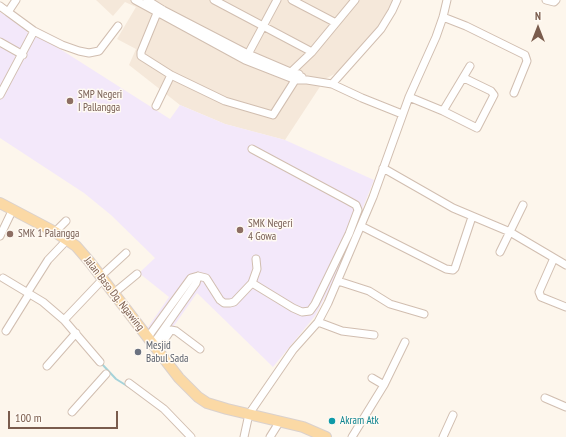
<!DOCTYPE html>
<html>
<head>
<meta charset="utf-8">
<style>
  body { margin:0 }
  #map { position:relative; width:566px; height:437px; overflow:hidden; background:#fdf6ec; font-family:"PT Sans Narrow",sans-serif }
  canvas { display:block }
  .north { position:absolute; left:518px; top:8px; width:40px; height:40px; -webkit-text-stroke:3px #fffaf3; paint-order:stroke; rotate:0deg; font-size:11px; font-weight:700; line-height:16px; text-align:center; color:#7a5c4d }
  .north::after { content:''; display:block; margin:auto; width:14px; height:18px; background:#7a5c4d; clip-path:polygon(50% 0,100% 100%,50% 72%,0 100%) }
  .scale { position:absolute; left:8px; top:411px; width:110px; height:18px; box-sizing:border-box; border:2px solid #7a5c4d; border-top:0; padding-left:5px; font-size:12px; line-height:14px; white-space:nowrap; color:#7a5c4d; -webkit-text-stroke:3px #fffaf3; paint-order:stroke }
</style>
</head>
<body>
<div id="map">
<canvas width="566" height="437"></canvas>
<div class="north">N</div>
<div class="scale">100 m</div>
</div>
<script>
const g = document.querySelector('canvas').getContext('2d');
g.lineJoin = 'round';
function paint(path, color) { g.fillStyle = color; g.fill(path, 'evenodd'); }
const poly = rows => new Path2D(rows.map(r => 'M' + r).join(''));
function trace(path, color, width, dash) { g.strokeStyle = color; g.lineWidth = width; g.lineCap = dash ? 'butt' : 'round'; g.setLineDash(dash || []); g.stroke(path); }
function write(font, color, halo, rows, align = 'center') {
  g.font = font + ' "PT Sans Narrow",sans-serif'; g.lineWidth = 3; g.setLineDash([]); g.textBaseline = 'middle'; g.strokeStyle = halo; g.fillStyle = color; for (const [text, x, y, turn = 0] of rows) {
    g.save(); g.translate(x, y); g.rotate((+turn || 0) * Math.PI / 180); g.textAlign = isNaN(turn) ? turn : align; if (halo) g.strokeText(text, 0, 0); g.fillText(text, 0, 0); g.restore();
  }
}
paint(poly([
  [96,0,397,0,388,19,342,70,325,79,285,140,225,124,180,105,129,65,136,49,117,39,136,7,125,2,113,16]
]), '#f5e8da');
paint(poly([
  [0,12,23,26,28,33,38,35,170,119,180,105,225,124,285,140,374,180,333,282,315,316,273,367,197,293,159,347,146,330,169,297,139,273,155,258,111,215,84,193,0,138]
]), '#f3e8fa');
trace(poly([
  [101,363,116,379,132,389]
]), '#a5d3da', 2);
const minor = poly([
  [16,0,8,12,34,31,62,45,79,51,89,53,99,51,118,26],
  [135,0,245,60,296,80,307,80,332,84,362,98,402,114],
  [147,0,163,10,248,54,302,77],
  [214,0,312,52],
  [292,0,336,23],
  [546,0,554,2,556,0],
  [0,6,8,12],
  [163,10,157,13,141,52,141,56,171,75,225,101,273,115,299,74],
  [443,17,466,26,525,55,527,61,514,93],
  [0,42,23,55],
  [246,58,277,0],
  [290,73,312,52,355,0],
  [332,84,381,29,392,11,397,0],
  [0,95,34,31],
  [409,97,443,111,477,128,494,95,491,91,464,78],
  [156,106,171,75],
  [443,111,470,66],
  [383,168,453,208,510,232,566,265],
  [361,226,446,269,453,270,455,268,472,217],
  [55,232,66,221],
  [0,236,13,209],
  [500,252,523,205],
  [554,258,539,292,541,297,566,307],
  [101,276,126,253],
  [3,278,43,302,64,320,103,279],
  [338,281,369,291,390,304,424,314],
  [252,283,293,308,302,312,310,311,315,304,349,234,358,210,356,205,347,200,252,149],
  [29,290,48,260,67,240],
  [114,293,137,274],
  [64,320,100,362],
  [318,322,342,331,374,335],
  [6,331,29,294],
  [148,337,191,278,198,276,206,278,220,300,224,303,230,303,234,302,252,283,257,269,256,259],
  [154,343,196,283,198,276],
  [158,349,171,330,176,331,200,349],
  [47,366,76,333],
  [372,378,384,385],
  [129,383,164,409,191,437],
  [545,398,566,407],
  [72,412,106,374],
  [244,437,249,414,293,350,318,322,328,303,373,197,409,97,436,37,443,17,447,0],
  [270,437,280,421],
  [352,437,384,385,405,342],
  [443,437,453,415]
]);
const primary = poly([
  [0,203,55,232,76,246,89,261,179,378,198,397,207,403,227,409,303,427,326,437]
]);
trace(minor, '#d1beb0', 9);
trace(primary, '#dad1cd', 12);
trace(minor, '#fff', 7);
trace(primary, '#fbd9a5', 10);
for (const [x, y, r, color] of [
  [70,101,4,"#8d6e63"],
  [240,230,4,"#8d6e63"],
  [10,234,4,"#8d6e63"],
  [138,352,4,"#6b7280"],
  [332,421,4,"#0f9aa8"]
]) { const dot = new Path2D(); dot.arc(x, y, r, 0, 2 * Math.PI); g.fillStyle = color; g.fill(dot); trace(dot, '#fffaf3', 1.5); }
write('11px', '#785e54', '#fffaf3', [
  ["SMP Negeri",78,95],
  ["I Pallangga",78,108],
  ["SMK Negeri",248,224],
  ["4 Gowa",248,237],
  ["SMK 1 Palangga",18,234]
], 'left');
write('11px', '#7a5c4d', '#fffaf3', [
  ["Jalan Baso Dg. Ngawing",114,294,52]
]);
write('11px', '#5b616d', '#fffaf3', [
  ["Mesjid",146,346],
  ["Babul Sada",146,359]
], 'left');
write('11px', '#0d838f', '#fffaf3', [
  ["Akram Atk",340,421]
], 'left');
</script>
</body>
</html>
